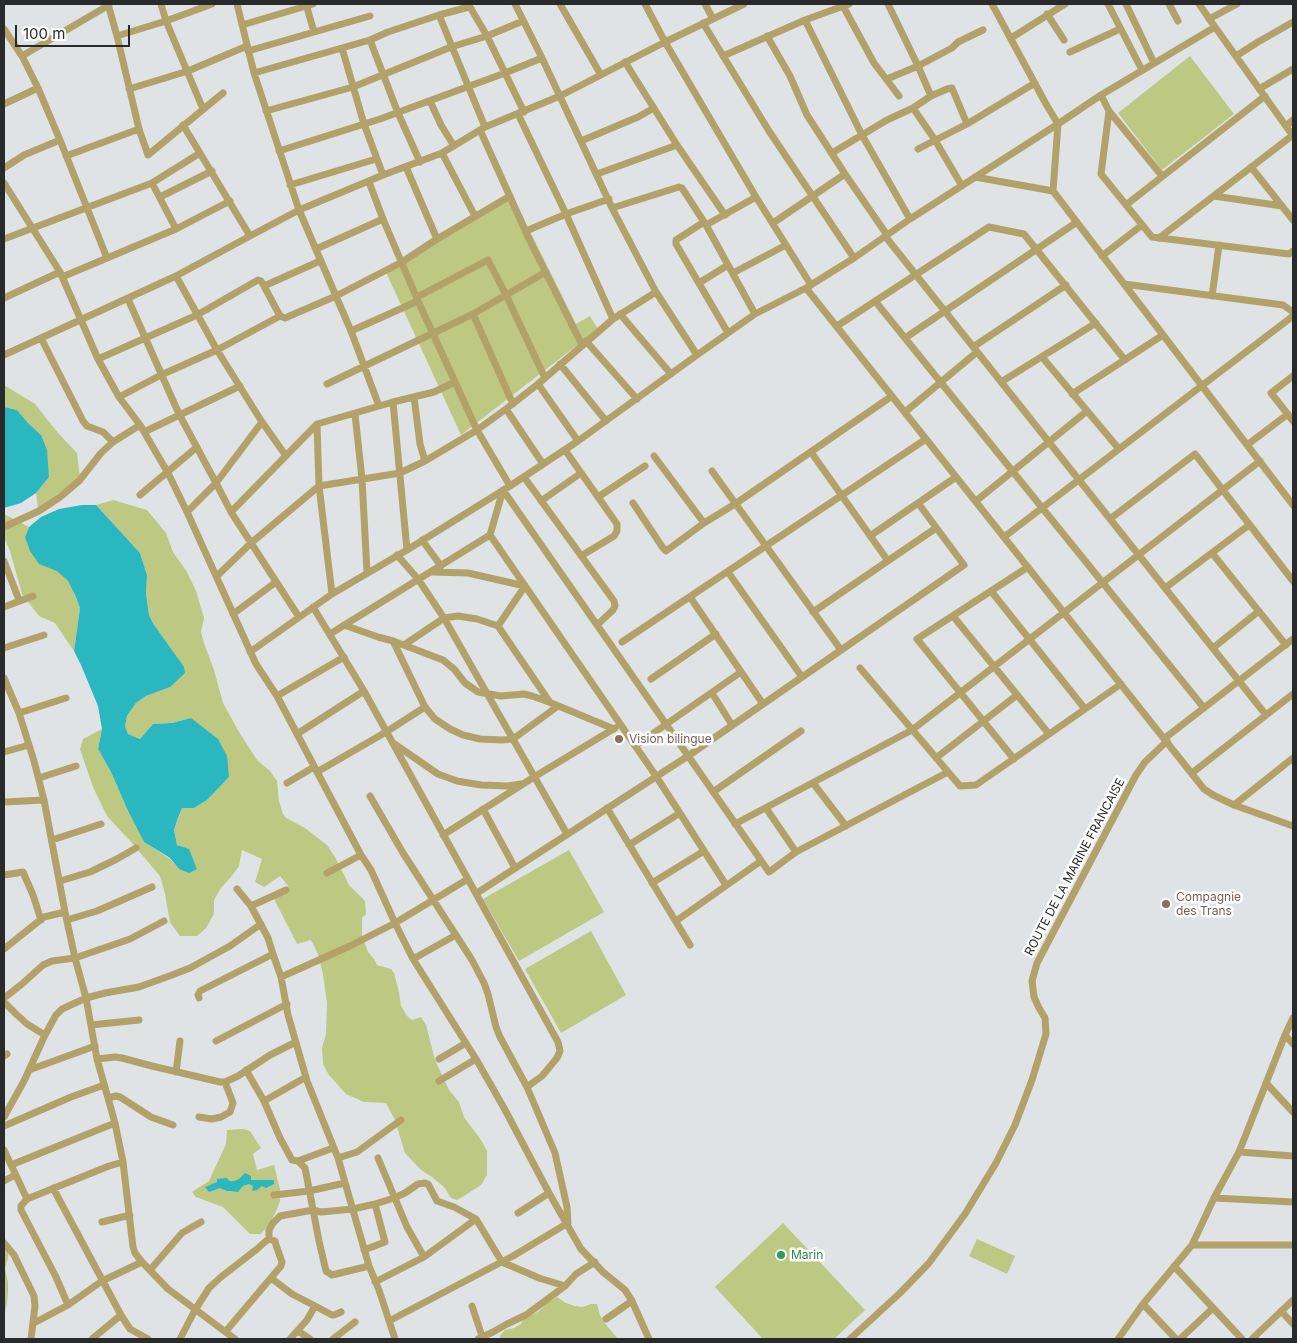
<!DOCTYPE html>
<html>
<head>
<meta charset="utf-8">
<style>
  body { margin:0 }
  #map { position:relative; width:1297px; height:1343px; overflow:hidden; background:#dfe3e6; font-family:Inter,sans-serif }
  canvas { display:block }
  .frame { position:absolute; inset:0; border:5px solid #292a2b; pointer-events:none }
  .scale { position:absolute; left:15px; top:25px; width:115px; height:22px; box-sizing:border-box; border:2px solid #292a2b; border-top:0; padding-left:6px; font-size:15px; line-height:18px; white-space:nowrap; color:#292a2b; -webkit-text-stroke:4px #fff; paint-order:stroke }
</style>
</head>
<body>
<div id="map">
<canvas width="1297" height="1343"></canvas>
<div class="frame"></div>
<div class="scale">100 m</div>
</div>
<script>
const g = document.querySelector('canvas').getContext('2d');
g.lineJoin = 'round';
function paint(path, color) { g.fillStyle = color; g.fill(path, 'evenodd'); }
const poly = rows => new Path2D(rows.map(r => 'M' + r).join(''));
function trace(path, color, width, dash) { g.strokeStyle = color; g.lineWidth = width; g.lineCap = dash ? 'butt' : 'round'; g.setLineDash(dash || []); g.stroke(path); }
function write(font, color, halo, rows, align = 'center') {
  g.font = font + ' Inter,sans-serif'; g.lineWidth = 5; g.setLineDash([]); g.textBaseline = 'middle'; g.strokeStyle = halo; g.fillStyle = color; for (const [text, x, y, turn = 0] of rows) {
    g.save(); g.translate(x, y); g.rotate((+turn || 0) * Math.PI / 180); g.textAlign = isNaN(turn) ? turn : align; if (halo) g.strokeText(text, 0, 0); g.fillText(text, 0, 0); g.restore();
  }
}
paint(poly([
  [1190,56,1234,114,1162,170,1118,113],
  [510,197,514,199,576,324,590,316,598,329,461,435,385,270],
  [4,385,35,404,58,433,77,453,80,478,38,508,36,493,49,477,41,435,28,423,17,410,4,407],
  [113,500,147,510,166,533,173,552,187,572,196,591,204,618,201,632,204,643,214,670,223,703,239,732,257,760,270,771,277,781,279,801,283,814,286,818,305,828,327,845,335,857,349,885,365,901,366,914,362,918,362,935,368,952,374,959,377,965,391,969,394,973,399,992,401,1006,407,1016,412,1020,421,1017,426,1025,435,1060,449,1090,459,1102,464,1117,481,1140,487,1151,487,1175,481,1185,464,1196,457,1200,451,1198,444,1187,432,1177,421,1170,405,1153,395,1120,386,1103,364,1102,346,1094,329,1075,323,1064,322,1048,326,1034,327,1003,323,974,318,954,311,940,297,944,272,895,289,887,280,876,264,887,255,882,262,859,242,850,239,866,231,877,221,888,214,900,214,914,206,928,197,936,180,936,170,922,165,894,160,876,132,843,107,816,93,787,80,749,83,739,102,729,98,749,111,772,128,811,144,842,170,859,179,869,197,869,189,850,177,845,174,830,182,808,194,808,207,800,229,777,191,718,172,723,153,724,140,739,128,734,125,726,127,716,136,703,146,696,170,687,154,625,149,615,146,594,147,575,140,553,96,505],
  [4,514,29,527,25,537,39,564,57,570,68,581,76,597,80,608,74,651,55,623,39,616,22,594,10,551,4,537],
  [569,850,604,912,519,961,483,899],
  [591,931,626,995,561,1033,525,969],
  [243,1129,250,1131,261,1148,253,1154,257,1170,274,1165,280,1189,280,1201,277,1209,270,1223,261,1234,250,1234,223,1207,196,1197,192,1192,209,1181,226,1144,227,1130],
  [783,1223,865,1310,834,1339,763,1339,715,1287],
  [977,1239,1015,1256,1007,1274,969,1256],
  [4,1244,8,1245,8,1258,5,1268,8,1282,8,1291,7,1304,4,1314],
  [557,1297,566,1303,575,1306,582,1307,591,1304,597,1304,600,1315,603,1321,618,1339,500,1339,500,1336,505,1330,514,1328,521,1324,523,1320,539,1311,547,1303]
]), '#bdc882');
paint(poly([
  [4,407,17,410,28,423,41,435,47,450,49,477,36,493,21,503,4,508],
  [82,505,96,505,140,553,147,575,146,594,149,615,154,625,184,667,185,673,170,687,146,696,136,703,127,716,125,726,128,734,140,739,153,724,172,723,191,718,218,739,227,756,229,777,207,800,194,808,182,808,178,818,174,830,177,845,189,849,197,869,189,873,179,869,170,858,144,842,128,811,111,772,98,749,102,729,98,706,81,665,74,651,80,608,76,597,68,581,57,571,39,564,30,551,25,537,29,527,41,517,59,509],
  [245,1173,251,1176,251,1180,274,1180,274,1184,266,1188,262,1186,257,1190,252,1191,253,1186,249,1184,243,1186,238,1192,231,1191,227,1191,220,1188,209,1192,205,1187,217,1182,217,1179,227,1178,229,1181,234,1181,239,1179]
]), '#2bb7bf');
trace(poly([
  [108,4,117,36,139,129,148,155,223,93],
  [161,4,166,21,203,109],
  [237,4,254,73,299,210,351,331,379,406],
  [306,4,314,32],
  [515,4,542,58,612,208,656,292,697,355],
  [560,4,601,75],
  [645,4,665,42,756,197,811,285],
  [705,4,713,19],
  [888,4,918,66,931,96],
  [992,4,1046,104,1058,124,1053,191,1293,505],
  [1108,4,1142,70],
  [1126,4,1154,63],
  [1169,4,1178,21],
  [1199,4,1215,27,1293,136],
  [843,6,874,63,899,96],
  [1047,14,1064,40],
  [439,15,485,127],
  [1209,19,1237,4],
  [805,20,862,135,910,219],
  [703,23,769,131,854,258],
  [242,25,313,4],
  [4,29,22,56,38,88,60,140,107,258],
  [117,36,166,21,212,4],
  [767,36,790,76,807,115,845,174,887,235],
  [1011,38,1065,4],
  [370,40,398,113,420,162],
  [342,48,364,124,383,175],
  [248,51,370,16],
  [1070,52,1120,29],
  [22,56,109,5],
  [723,56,805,20,849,4],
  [1236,56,1258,42,1293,22],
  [625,62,677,145,725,215],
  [254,73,370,40,388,32,439,15,469,7,470,7,487,36,524,112],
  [887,79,918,66,952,48,958,42,983,30],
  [129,89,188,71,247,46],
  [1259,89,1293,69],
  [1101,95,1109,111,1162,176],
  [430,101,441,125,454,146],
  [4,104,38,88],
  [913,108,935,140,962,186],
  [266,111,353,87,451,47,487,36,523,21],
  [1109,111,1101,174,1152,237,1289,254,1293,251],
  [518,114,566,214,613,319],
  [183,125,250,236],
  [1286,126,1293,120],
  [480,130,529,239,582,345],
  [581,141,638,117,654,108],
  [918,149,967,124,1035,83],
  [279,151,380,119,505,73,542,58],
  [442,153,475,216],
  [832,153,887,120,913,108,931,96,947,89,952,88,967,124],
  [66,156,139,129],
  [406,167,437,239],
  [1251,167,1293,220],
  [4,168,24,155,60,140],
  [597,174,677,145],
  [975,177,1053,191],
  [369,182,383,219,418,301,477,430,510,486],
  [4,183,60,272,98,359,119,397,140,425,168,473,187,512,256,664,277,696,361,855,371,870,395,923,413,959,476,1059,504,1108,549,1193,581,1249,603,1272,625,1290,632,1301,649,1339],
  [152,183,200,153],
  [290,185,376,159],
  [1214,196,1282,206],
  [160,197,212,171],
  [1126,205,1265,96],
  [612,208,679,187,682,188,706,225,755,314],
  [704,222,676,240,676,244,728,333],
  [773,223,845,174],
  [706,225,756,197],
  [526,231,566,214,609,199],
  [885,236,1266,715],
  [1159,238,1293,135],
  [4,239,152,183,176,229],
  [316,249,383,219],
  [1102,256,1142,225],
  [733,273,786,245],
  [176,276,217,350,262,422,286,456],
  [62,277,176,229,230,201],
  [699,283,728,265],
  [1124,284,1283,305,1293,312],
  [264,286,320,261],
  [806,288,1204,789,1213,795,1234,805,1293,826],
  [1212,296,1219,245],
  [417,297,488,260,506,295,545,378],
  [4,298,60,272],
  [128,299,179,414,216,483,231,512,299,617],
  [875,301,1204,708],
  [473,314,513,404],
  [620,314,671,374],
  [837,326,989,227,1024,234,1125,360],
  [351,331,418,301],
  [41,338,83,421,87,426,103,432,113,442],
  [905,338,1077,222],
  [586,341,637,399],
  [973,347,1066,285],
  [4,355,176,276,250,236,299,210,383,175,442,153,485,127,560,96,665,42,744,4],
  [1042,357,1119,449],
  [98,359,197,315,258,280,261,281,264,286,280,316,285,318,336,296,402,262,437,239,510,196],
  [560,364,606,421],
  [1293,376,1271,393,1293,421],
  [1001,382,1096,323],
  [327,384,473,314,546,272],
  [538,384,578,441],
  [1072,394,1163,335],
  [119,397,161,375,217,350,280,316],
  [414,397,420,444,425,461],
  [393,402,407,550],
  [506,409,543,464],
  [905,412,977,352],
  [355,414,362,479,367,572],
  [317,424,319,486,332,594],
  [144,432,240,386],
  [1247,445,1288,414],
  [565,450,617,524,617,531,614,536,581,556],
  [811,452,888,561],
  [654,456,704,523],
  [712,471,841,650],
  [524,477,614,601,615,606,613,610,597,625],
  [503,490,769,872,796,852,948,772],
  [140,495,197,447],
  [598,497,645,466],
  [541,501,581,473],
  [976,501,1087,411],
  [633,503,663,548,666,551,704,523,735,504,892,396],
  [187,512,216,483,262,422],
  [231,512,317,424,393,402,434,392,455,382],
  [1110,519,1195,454,1293,581],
  [4,527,39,511,60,497,79,481,101,453,113,442,140,425],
  [490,535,656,776,726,885],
  [870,536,956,477],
  [1004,537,1293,316],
  [422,540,441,566],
  [1212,553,1286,645],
  [397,555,418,579,444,618,567,834],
  [4,561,19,600],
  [432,572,468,573,525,586,498,626],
  [728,572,802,677],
  [217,576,251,543,319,486,400,473,425,461,477,430,506,409,538,384,613,319,656,292],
  [1165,588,1249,525],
  [991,591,1085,709],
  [690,597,763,704],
  [4,607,33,596],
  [313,607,364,691,558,1042,560,1051,557,1058,542,1076,527,1087],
  [813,612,936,528],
  [233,614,276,582],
  [953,616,1049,734],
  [344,625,378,637,393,641,443,660,454,669,465,683,478,692,501,696,524,694,532,696,549,702,614,729],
  [330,634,490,535,503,490],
  [393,641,425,707,435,719,450,729,463,735,480,739,502,740,513,739,558,706],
  [622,642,926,439],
  [404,645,444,618,458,616,477,619,498,626,549,701],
  [4,648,44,635],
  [1213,648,1259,611],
  [250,652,332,594,407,550,510,486,578,441,697,355,755,314,806,288,854,258,910,219,1058,124,1101,95,1215,27],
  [860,668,960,786,976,785,1121,684],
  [4,678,19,713,34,761,44,800,65,912,75,958,86,998,97,1059,115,1123,123,1162,133,1247,135,1253,142,1262,168,1289,235,1339],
  [651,679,716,634],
  [712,693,732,725],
  [277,696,344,657],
  [19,713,66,698],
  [297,734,364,691],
  [1165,738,1293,639],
  [393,743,438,774,457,781,481,785,508,786,521,784],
  [635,746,741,672],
  [4,752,29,745],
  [936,758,1017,695],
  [1014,759,917,639,1028,567],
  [317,772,386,732,425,707],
  [1192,773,1293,694],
  [39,778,76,766],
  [287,783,314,767],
  [813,783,846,826],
  [713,792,801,731],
  [370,796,403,853,472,960,484,983,488,994,496,1027,500,1037,527,1087,555,1153,567,1207,568,1223,513,1256,389,1321],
  [4,802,44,800],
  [1234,805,1293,758],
  [607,808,690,945],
  [766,808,796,852],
  [483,809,515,868],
  [735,824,912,730,1260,461],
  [443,835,534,777,615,728],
  [52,840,101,824],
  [629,845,680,813],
  [327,873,361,855],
  [4,875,23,872,33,895,41,920],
  [60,881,90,872,115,860,136,848],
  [652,883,704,851],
  [237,889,251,906,268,938,273,954,281,977,288,1015,307,1081,338,1158,369,1266,379,1290,395,1339],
  [477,893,688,756,964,565,918,503],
  [251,906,286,890],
  [67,920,97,911,152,887],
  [676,921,761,861],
  [4,949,44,917,65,912],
  [413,959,456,935],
  [281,977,350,946,395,923,468,879],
  [4,998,22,984,43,965,52,961,75,958,130,939,164,921],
  [199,998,198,995,200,991,273,954],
  [4,1002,15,1013,27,1024,45,1035],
  [91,1025,139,1020],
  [1285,1035,1293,1044],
  [216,1041,287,1004],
  [4,1056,7,1054],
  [97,1059,115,1057,122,1058,152,1066,220,1082,225,1082,238,1076,270,1055,296,1042],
  [439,1059,466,1043],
  [29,1070,95,1046],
  [246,1070,264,1101,280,1138,292,1160,298,1161,305,1168,319,1241,326,1271,332,1275,369,1266],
  [176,1072,180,1041],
  [439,1081,476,1059],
  [1266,1083,1293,1112],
  [108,1098,116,1096,120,1097,151,1117,173,1125],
  [264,1101,306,1077],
  [4,1117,24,1081,45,1035,56,1015,62,1009,86,998,105,993,139,987,172,975,190,968,230,946,261,924],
  [199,1117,212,1119,221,1117,230,1112,233,1103,225,1082],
  [4,1126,71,1097,104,1085],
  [4,1150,27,1199],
  [1239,1152,1293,1156],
  [338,1158,357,1152,401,1120],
  [378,1158,407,1227,424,1257],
  [298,1161,333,1148],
  [11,1165,115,1123],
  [4,1181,15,1175],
  [53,1188,121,1315,130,1329,148,1339],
  [274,1195,309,1191,345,1183],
  [1214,1198,1293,1202],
  [518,1213,549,1193],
  [102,1222,130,1215],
  [269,1239,269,1230,273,1223,280,1216,313,1210,321,1212,353,1209,375,1204,394,1198,405,1193,418,1184,425,1183,428,1184,437,1201,454,1207,476,1219,502,1262,539,1278,565,1286],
  [4,1243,14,1255,34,1296,35,1306,31,1339],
  [1192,1245,1293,1245],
  [364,1250,385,1242,375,1204],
  [1174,1266,1242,1339],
  [150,1270,182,1233,201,1222],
  [271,1278,292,1294,315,1306,307,1320,290,1339],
  [375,1282,424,1257,476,1219],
  [1143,1304,1176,1339],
  [68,1305,56,1277,21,1210,21,1206,27,1199,109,1166,123,1162],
  [315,1306,332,1315,334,1315,341,1312],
  [472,1306,483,1339],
  [1281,1311,1293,1324],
  [606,1319,632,1301],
  [34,1323,68,1305,102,1281,142,1262],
  [298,1331,310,1339],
  [92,1339,121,1315],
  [180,1339,195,1310,209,1288,221,1277,257,1249,266,1241,269,1239,275,1241,276,1245,282,1262,281,1266,226,1331],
  [333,1339,355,1322],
  [478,1339,493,1332,507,1324,526,1315,565,1286,576,1274,595,1262],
  [850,1339,900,1293,929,1263,965,1214,996,1163,1015,1125,1032,1080,1046,1034,1045,1018,1039,1008,1034,997,1032,981,1037,963,1136,775,1145,762,1167,741],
  [1118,1339,1143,1304,1192,1245,1214,1198,1239,1152,1285,1035,1293,1018],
  [1180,1339,1213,1308],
  [1252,1339,1293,1300]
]), '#b2a269', 7);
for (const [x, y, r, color] of [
  [619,739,5,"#8d6e63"],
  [1166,904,5,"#8d6e63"],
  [781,1255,5,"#2e9e5b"]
]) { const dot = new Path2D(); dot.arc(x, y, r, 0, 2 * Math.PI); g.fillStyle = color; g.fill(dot); trace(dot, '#fff', 2); }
write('12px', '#785e54', '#fff', [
  ["Vision bilingue",629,739],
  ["Compagnie",1176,897],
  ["des Trans",1176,911]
], 'left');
write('12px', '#292a2b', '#fff', [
  ["ROUTE DE LA MARINE FRANCAISE",1075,867,-62]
]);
write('12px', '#27864d', '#fff', [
  ["Marin",791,1255]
], 'left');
</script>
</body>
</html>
